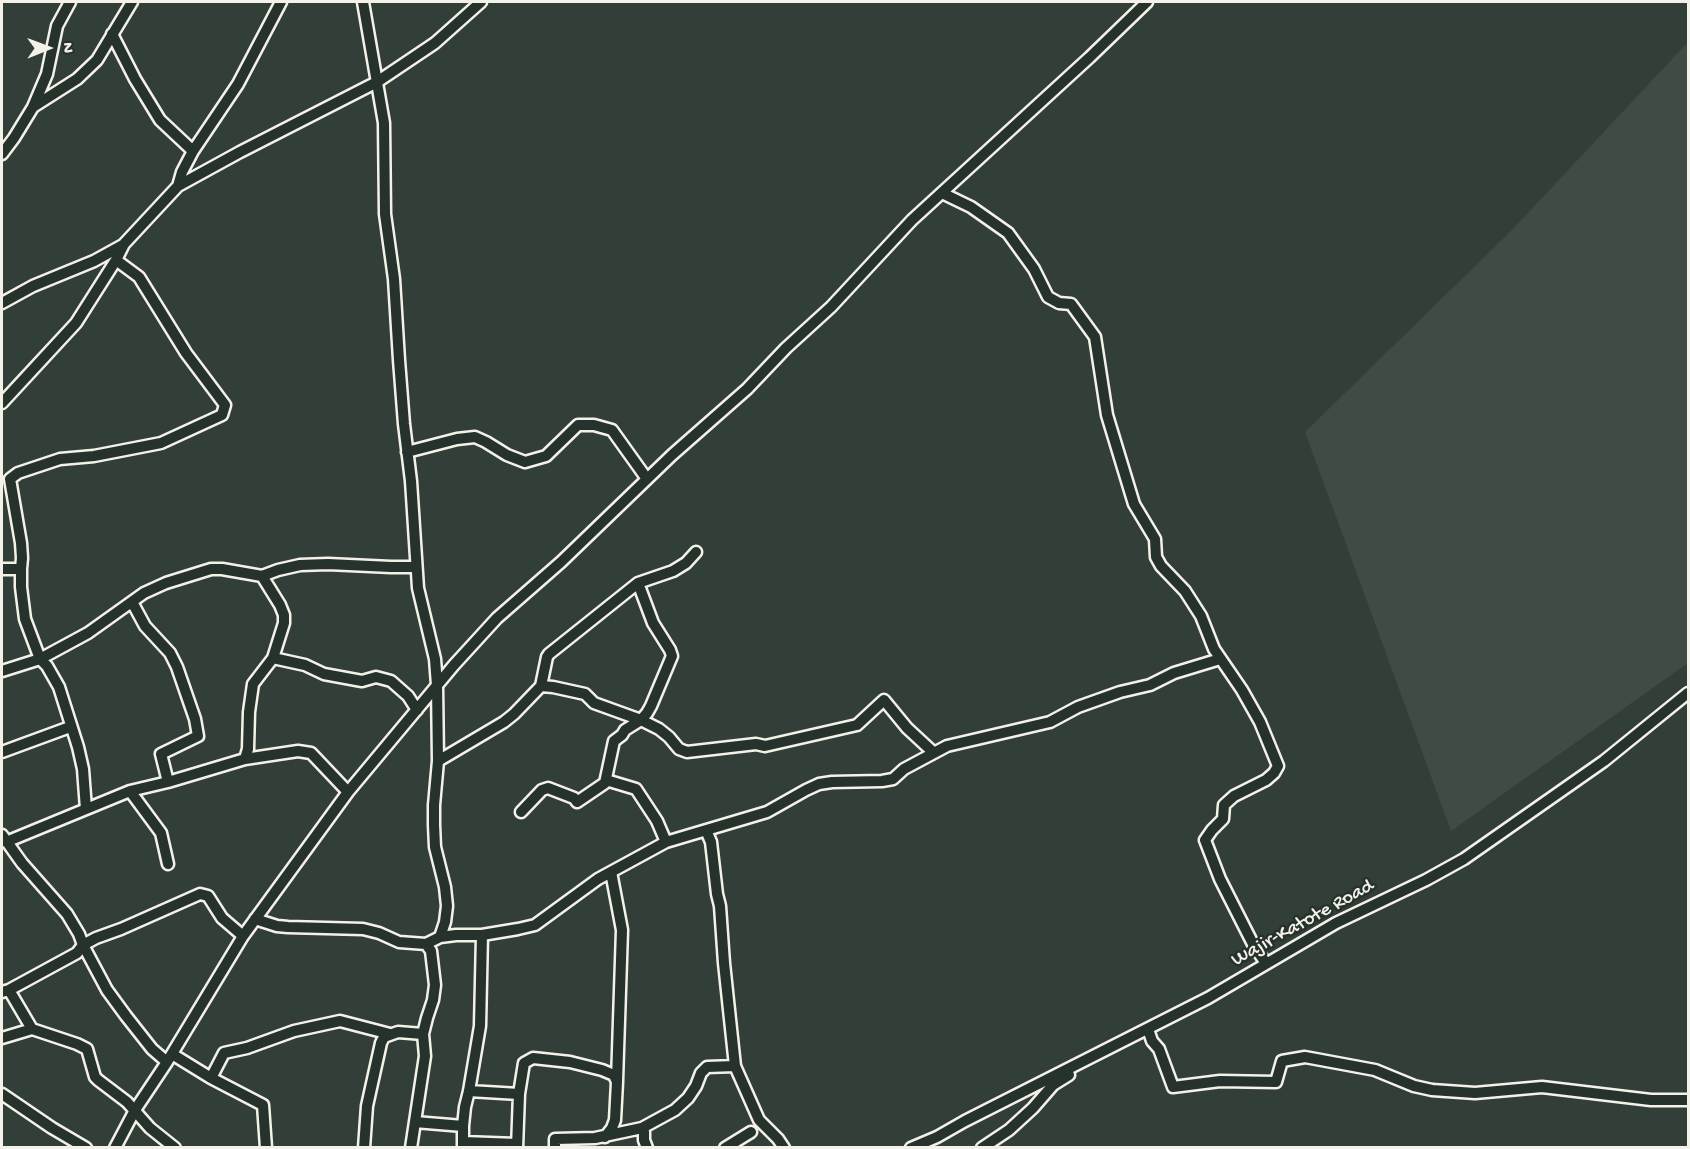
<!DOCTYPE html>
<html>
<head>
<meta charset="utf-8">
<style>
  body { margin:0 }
  #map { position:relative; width:1690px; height:1149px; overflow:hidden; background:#323e38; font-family:"Gochi Hand",sans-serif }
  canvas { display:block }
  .frame { position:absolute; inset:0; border:3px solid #f4f1e8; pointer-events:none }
  .north { position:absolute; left:18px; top:18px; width:60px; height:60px; -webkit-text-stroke:4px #26332d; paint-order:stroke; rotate:89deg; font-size:16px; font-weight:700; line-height:24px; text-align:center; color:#f4f1e8 }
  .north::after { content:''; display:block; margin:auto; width:21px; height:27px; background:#f4f1e8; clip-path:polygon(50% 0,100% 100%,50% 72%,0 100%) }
</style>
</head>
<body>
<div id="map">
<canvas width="1690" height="1149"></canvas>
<div class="frame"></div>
<div class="north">N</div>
</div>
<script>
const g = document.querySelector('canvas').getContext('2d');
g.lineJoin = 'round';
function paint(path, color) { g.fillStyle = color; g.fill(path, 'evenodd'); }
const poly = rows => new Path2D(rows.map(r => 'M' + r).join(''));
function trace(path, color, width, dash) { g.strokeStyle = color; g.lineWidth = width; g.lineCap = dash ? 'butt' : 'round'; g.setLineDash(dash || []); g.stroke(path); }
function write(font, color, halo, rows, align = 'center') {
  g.font = font + ' "Gochi Hand",sans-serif'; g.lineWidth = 5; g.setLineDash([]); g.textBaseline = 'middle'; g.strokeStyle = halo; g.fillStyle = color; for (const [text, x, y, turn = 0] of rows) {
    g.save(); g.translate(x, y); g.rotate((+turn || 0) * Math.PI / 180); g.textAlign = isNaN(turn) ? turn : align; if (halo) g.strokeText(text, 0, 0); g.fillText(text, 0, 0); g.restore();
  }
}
paint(poly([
  [1688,42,1688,663,1451,831,1305,432,1511,231]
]), '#404b44');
const minor = poly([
  [363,2,384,123,385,214,394,279,399,360,404,424,411,481,418,588,435,659,437,685,438,761,434,805,434,825,435,847,445,887,447,906,445,922,440,937,426,944,431,951,435,985,433,1000,427,1018,423,1034,425,1056,411,1148],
  [112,34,135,79,160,120,193,151],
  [33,107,47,74,57,26,70,2],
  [2,154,14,138,33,107,77,79,97,60,132,2],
  [178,186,240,152,377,82,435,43,481,2],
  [942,193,971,207,1008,233,1034,269,1048,297,1059,303,1071,304,1095,337,1107,415,1134,504,1155,539,1156,557,1161,566,1185,591,1201,616,1214,649,1242,690,1260,722,1278,766,1274,773,1266,780,1234,796,1224,805,1223,819,1212,830,1205,840,1220,879,1254,946,1266,963],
  [2,303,33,286,94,261,123,245],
  [2,403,76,323,116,260,124,244,178,186,182,172,193,151,238,84,281,2],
  [407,452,457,439,475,437,486,442,507,455,525,462,546,456,578,425,594,425,612,430,647,479],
  [2,569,21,569],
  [132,602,145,626,170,653,177,667,195,719,198,736,161,754,168,782],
  [273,658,305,665,324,674,362,681,376,677,391,681,408,696,417,710],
  [2,671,40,659,88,633,144,593,166,583,211,569,222,569,262,576,278,570,300,565,328,564,391,567,416,567],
  [541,686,553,687,585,694,594,703,641,720,659,729,669,737,679,749,687,752,756,744,765,746,857,725,884,700,907,728,934,753],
  [2,752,70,727],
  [245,759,248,749,249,712,253,684,273,658,284,623,284,615,280,605,262,576],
  [438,761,504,722,514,714,541,686,547,657,549,654,638,583,673,571,686,563,696,552],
  [606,780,636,789,657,821,666,842],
  [130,791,161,833,168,864],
  [86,809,83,769,78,747,59,687,47,666,40,659,25,619,21,587,21,569,22,558,21,543,10,479,18,473,60,459,94,456,161,443,222,415,225,405,186,353,139,277,116,260],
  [521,812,542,790,548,788,574,798,577,802,605,783,614,741,622,735,625,730,641,720,647,713,651,706,672,656,670,650,653,623,638,583],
  [706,830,711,842,717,894,720,906,724,963,735,1066,759,1120,778,1139,784,1148],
  [2,835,22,863,67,914,79,934,83,945,107,990,126,1016,152,1049,167,1062],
  [6,842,130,791,168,782,245,759,298,751,311,753,348,792],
  [611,872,622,930,617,1081],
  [255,919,277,926,288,927,363,929,379,933,399,942,426,944],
  [482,935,518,929,535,925,598,879,666,842,767,812,806,790,819,784,832,782,882,781,893,779,904,769,947,746,1050,722,1078,707,1120,692,1150,685,1174,673,1220,659],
  [440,937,456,935,482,935,480,1026,469,1091,465,1107,463,1126,463,1148],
  [9,990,32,1029,77,1044,87,1049,95,1077,98,1080,127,1102,150,1128,175,1148],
  [2,992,9,990,77,953,83,945,96,938,121,929,200,894,208,896,222,918,243,936],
  [1148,1029,1152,1041,1159,1049,1173,1087,1220,1081,1276,1082,1282,1061,1305,1057,1375,1070,1414,1086,1432,1090,1475,1093,1542,1087,1651,1100,1688,1100],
  [2,1038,32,1029],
  [172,1054,211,1078,224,1053,247,1048,294,1031,340,1021,390,1034],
  [211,1078,263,1105,266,1148],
  [469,1091,519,1094],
  [2,1094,52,1128,86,1148],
  [415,1122,463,1126],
  [642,1128,644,1132,644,1140,647,1148],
  [463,1142,517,1144],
  [115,1148,135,1110,167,1062,243,936,348,792,454,665,497,618,561,562,672,455,747,389,786,348,831,307,912,220,1090,57,1147,2],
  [364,1148,367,1106,381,1043,384,1037,398,1032,423,1034],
  [517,1148,519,1094,524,1063,533,1058,570,1062,602,1070,614,1075,617,1082,615,1120,612,1128,605,1137],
  [555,1148,555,1139,595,1138,642,1128,675,1110,688,1098,696,1086,701,1073,707,1067,735,1066],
  [725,1148,751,1132],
  [911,1148,937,1137,965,1121,1208,998,1336,923,1426,880,1464,859,1604,761,1688,693],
  [982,1148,1009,1130,1033,1108,1053,1085,1069,1075]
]);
trace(minor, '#f4f1e8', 15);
trace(minor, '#26332d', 10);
write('20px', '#f4f1e8', '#26332d', [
  ["Wajir-Katote Road",1303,924,-29]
]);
</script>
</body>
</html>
